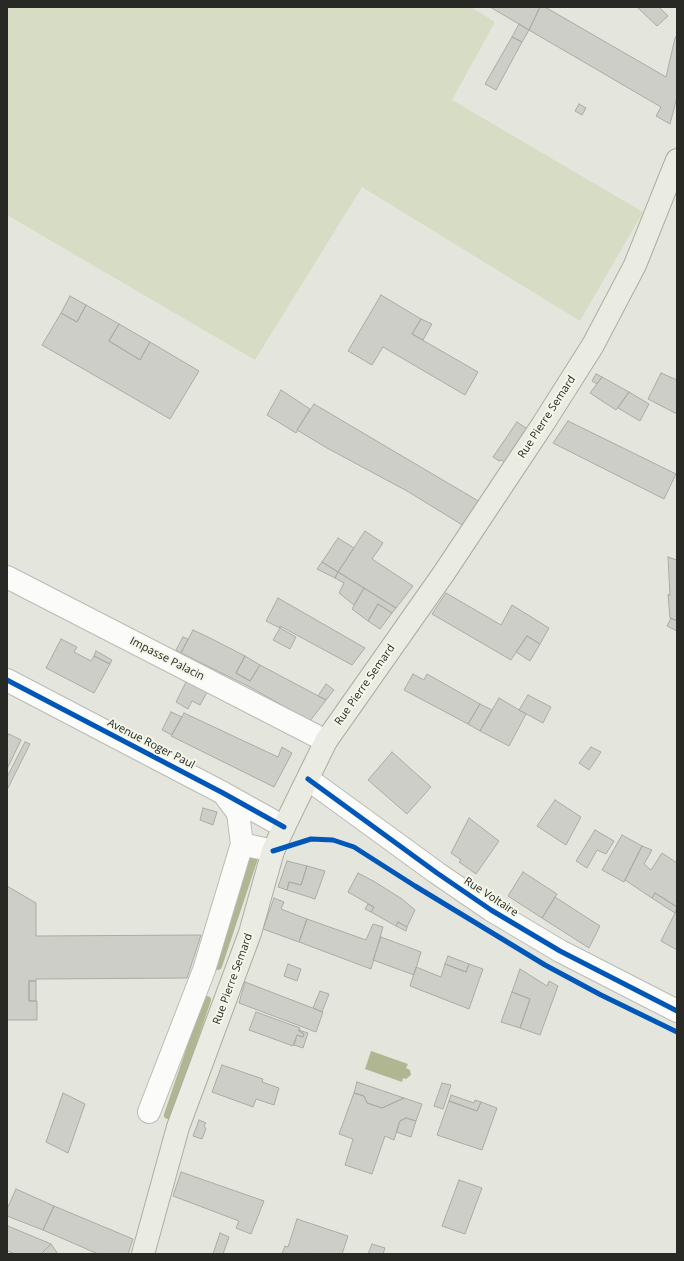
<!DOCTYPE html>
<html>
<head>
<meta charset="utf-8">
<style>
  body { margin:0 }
  #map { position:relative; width:684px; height:1261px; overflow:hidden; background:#e4e6de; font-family:"Open Sans",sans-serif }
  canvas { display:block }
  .frame { position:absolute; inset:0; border:8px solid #282924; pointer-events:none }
</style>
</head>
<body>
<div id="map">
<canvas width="684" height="1261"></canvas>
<div class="frame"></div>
</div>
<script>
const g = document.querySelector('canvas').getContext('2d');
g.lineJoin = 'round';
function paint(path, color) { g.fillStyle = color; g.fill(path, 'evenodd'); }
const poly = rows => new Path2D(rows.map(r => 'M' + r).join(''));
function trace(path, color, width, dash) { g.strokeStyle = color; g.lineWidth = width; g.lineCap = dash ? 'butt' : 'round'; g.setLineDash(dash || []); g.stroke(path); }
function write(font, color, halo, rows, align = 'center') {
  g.font = font + ' "Open Sans",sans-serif'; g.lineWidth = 4; g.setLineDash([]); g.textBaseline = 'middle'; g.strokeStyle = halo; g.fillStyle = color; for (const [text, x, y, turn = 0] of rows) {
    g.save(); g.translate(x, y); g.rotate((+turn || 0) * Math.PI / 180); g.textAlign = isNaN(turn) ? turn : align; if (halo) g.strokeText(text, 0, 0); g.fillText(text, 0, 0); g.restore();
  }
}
paint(poly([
  [7,7,471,7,495,22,452,100,643,212,580,321,362,187,255,360,7,215]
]), '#d7dcc4');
paint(poly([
  [371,1051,408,1064,406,1068,410,1070,411,1075,406,1079,403,1078,402,1082,365,1069]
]), '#b0b692');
trace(poly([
  [218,966,255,855],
  [168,1115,207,1000]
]), '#b0b692', 8);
const building = poly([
  [490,7,540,7,529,30,490,7],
  [540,7,545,7,666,77,675,38,677,35,677,97,670,124,656,116,661,107,529,30,540,7],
  [637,7,659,7,668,16,657,26,637,7],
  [519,24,529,30,522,42,512,37,519,24],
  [512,37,522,42,496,90,485,84,512,37],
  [579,104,586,108,582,115,575,111,579,104],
  [381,295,421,319,412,334,478,372,465,395,383,347,372,365,348,351,381,295],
  [70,296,86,305,77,322,61,313,70,296],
  [86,305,119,324,109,341,140,360,150,342,199,371,170,419,42,345,61,313,77,322,86,305],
  [421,319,432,324,423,340,412,334,421,319],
  [119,324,150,342,140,360,109,341,119,324],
  [661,373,677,380,677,414,648,399,661,373],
  [596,374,602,377,597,384,592,381,596,374],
  [602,377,629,392,616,410,590,393,602,377],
  [281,390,310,409,297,430,298,430,296,433,267,415,281,390],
  [629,392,649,404,640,421,618,408,629,392],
  [314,404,480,502,464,526,407,491,327,448,297,430,314,404],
  [568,421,676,474,664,499,553,443,568,421],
  [517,422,529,430,505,462,501,460,499,461,493,457,517,422],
  [365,531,383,543,372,559,413,586,396,608,338,572,365,531],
  [338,538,354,548,338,572,322,562,338,538],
  [668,557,677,560,677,621,670,618,668,594,670,596,668,557],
  [322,562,338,572,335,578,317,569,322,562],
  [338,572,364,588,354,605,339,593,344,583,335,578,338,572],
  [364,588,396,608,392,613,378,604,368,621,352,609,364,588],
  [446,593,501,625,512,605,549,628,540,644,527,636,511,660,432,614,446,593],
  [278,598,365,648,352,665,280,626,280,628,266,621,278,598],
  [378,604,392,613,380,629,368,621,378,604],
  [671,618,677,621,677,631,667,626,671,618],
  [280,628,296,637,290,649,273,640,280,628],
  [193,630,212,639,245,656,236,673,250,681,260,665,326,700,310,721,248,686,181,653,193,630],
  [527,636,540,644,530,661,516,652,527,636],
  [183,637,188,639,181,653,176,650,183,637],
  [61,639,77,647,74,652,91,661,94,656,110,664,94,693,46,668,61,639],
  [96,651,112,660,110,664,94,656,96,651],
  [245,656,260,665,250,681,236,673,245,656],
  [413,674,424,680,427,674,480,704,468,724,404,690,413,674],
  [187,680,209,689,200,705,192,701,188,709,176,702,187,680],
  [326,684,334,690,326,700,318,696,326,684],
  [528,695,551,707,543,723,519,710,528,695],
  [499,698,526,714,509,746,480,731,499,698],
  [480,704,492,710,480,731,468,724,480,704],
  [171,712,182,717,172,735,162,730,171,712],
  [184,713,278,757,282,747,292,753,274,787,171,736,184,713],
  [9,734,21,740,7,769,7,737,9,734],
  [25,742,30,744,7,790,7,777,25,742],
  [591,747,601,752,589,770,579,763,591,747],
  [392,752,431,787,407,814,368,780,392,752],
  [555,800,581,817,566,845,537,826,555,800],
  [203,808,217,812,213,825,200,820,203,808],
  [469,818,499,841,476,874,459,862,461,860,451,853,469,818],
  [595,830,614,841,606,854,597,850,587,868,576,861,595,830],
  [622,835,642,846,624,882,602,870,622,835],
  [642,846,652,850,644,864,651,870,662,853,677,863,677,907,655,893,652,898,625,880,642,846],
  [287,861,307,866,301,885,289,882,287,890,278,887,287,861],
  [307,866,325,871,315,899,287,890,289,882,301,885,307,866],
  [523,872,557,894,542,918,508,896,523,872],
  [358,873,375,882,402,899,415,910,407,927,398,922,396,926,371,912,374,907,348,892,358,873],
  [7,886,36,903,36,936,201,935,187,978,36,979,36,981,29,981,29,1001,37,1001,37,1020,7,1020,7,886],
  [655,893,677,907,675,913,652,898,655,893],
  [555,897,600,926,589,948,542,918,555,897],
  [274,898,284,902,281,909,307,919,299,942,263,929,274,898],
  [368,904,374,907,371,912,365,909,368,904],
  [677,909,677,950,661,941,677,909],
  [307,919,366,940,373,924,383,927,371,969,299,942,307,919],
  [398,922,407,927,406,931,396,926,398,922],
  [381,937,421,952,414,975,373,960,381,937],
  [448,956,469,964,466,972,445,964,448,956],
  [288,964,301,969,297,981,284,976,288,964],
  [445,964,466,972,469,964,483,969,469,1009,410,986,416,967,441,977,445,964],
  [520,969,547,986,549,981,558,986,540,1035,520,1028,530,999,512,992,520,969],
  [29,981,36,981,36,1001,29,1001,29,981],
  [245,982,323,1012,316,1032,239,1003,245,982],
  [320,991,329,994,322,1012,313,1008,320,991],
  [512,992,530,999,520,1028,501,1022,512,992],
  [256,1012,300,1028,299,1031,304,1034,303,1037,297,1035,293,1046,249,1030,256,1012],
  [299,1030,308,1033,303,1048,294,1045,297,1035,303,1037,304,1034,299,1031,299,1030],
  [222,1065,263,1079,262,1082,279,1088,274,1105,256,1099,253,1107,212,1092,222,1065],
  [357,1082,404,1098,382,1108,367,1103,364,1096,354,1093,357,1082],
  [442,1083,451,1085,443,1109,434,1106,442,1083],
  [63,1093,85,1104,68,1153,46,1142,63,1093],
  [354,1093,364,1096,367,1103,382,1108,404,1098,422,1104,416,1121,406,1118,400,1121,394,1140,385,1136,372,1174,345,1165,353,1139,339,1134,354,1093],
  [451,1095,474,1103,475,1100,481,1102,477,1111,449,1101,451,1095],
  [449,1101,477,1111,481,1102,497,1108,482,1150,437,1135,449,1101],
  [406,1118,416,1121,411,1137,396,1132,400,1121,406,1118],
  [199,1120,206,1123,204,1126,206,1129,202,1139,193,1136,199,1120],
  [181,1172,264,1201,251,1234,236,1228,239,1221,173,1196,181,1172],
  [459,1180,482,1188,465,1234,442,1226,459,1180],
  [16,1189,54,1206,43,1230,7,1216,7,1209,16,1189],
  [54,1206,133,1239,128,1254,98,1254,43,1230,54,1206],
  [297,1219,348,1236,342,1254,310,1254,306,1253,306,1254,282,1254,285,1246,288,1247,297,1219],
  [8,1226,51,1244,41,1254,15,1254,8,1251,7,1254,7,1230,8,1226],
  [220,1233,229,1237,223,1254,213,1254,220,1233],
  [51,1244,58,1254,41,1254,51,1244],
  [372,1244,385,1248,383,1254,368,1254,372,1244]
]);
paint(building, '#cdcec8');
trace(building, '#aaaba5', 1);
const minor = poly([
  [7,577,326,741],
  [7,680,223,793,284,827],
  [308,779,437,873,491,910,560,951,677,1011],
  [242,844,273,851],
  [149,1112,204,970,242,844,238,813,223,793]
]);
const major = poly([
  [143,1254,178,1127,250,933,273,851,284,827,326,741,444,573,543,424,593,345,635,265,677,160]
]);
trace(minor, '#babbb5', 24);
trace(major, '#abae9e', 24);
trace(minor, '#fbfbfa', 22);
trace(major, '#eaebe3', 22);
trace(poly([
  [7,680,223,793,284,827],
  [308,779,437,873,491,910,560,951,677,1011],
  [273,851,311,839,333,840,354,847,415,886,545,965,601,995,677,1032]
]), '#0057b8', 5);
write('11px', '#282924', '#f3f6e8', [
  ["Rue Pierre Semard",547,417,-57],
  ["Impasse Palacin",167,659,27],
  ["Rue Pierre Semard",365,685,-55],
  ["Avenue Roger Paul",151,744,27],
  ["Rue Voltaire",491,897,33],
  ["Rue Pierre Semard",233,979,-70]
]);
</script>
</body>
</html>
